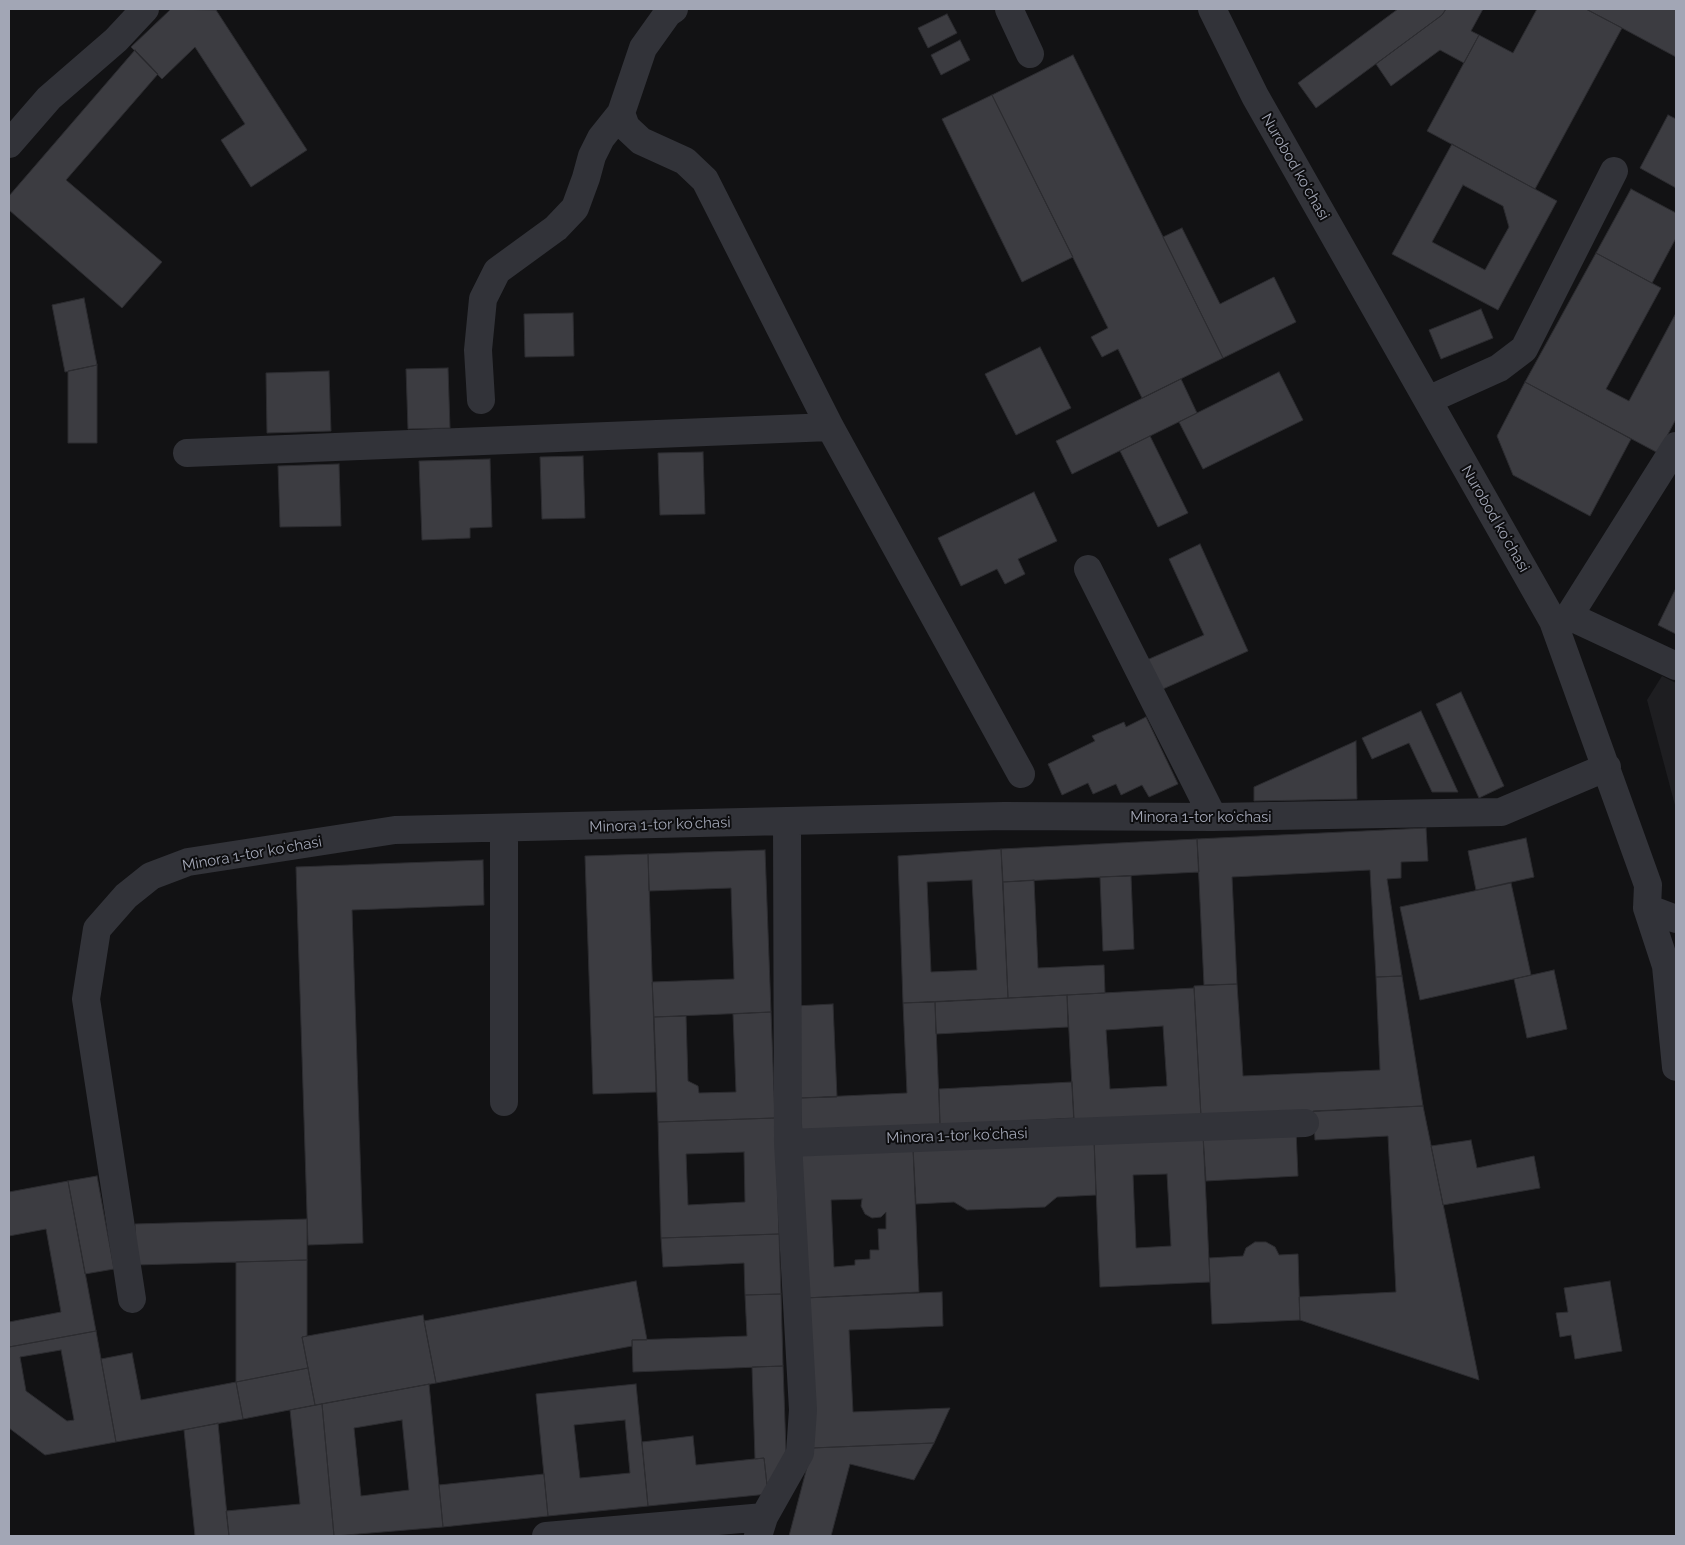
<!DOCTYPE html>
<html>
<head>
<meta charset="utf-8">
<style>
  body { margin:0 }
  #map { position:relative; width:1685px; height:1545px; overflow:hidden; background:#121214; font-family:Raleway,sans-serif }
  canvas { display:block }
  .frame { position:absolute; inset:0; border:10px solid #a2a6b5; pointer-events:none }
</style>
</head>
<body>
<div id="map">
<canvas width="1685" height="1545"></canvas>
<div class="frame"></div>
</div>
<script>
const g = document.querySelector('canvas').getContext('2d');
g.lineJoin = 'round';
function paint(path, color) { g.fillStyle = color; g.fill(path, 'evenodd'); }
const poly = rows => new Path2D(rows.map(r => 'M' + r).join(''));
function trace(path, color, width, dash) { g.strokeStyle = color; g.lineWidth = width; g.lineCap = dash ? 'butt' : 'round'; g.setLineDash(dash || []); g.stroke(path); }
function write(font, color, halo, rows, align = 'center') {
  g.font = font + ' Raleway,sans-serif'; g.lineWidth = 4; g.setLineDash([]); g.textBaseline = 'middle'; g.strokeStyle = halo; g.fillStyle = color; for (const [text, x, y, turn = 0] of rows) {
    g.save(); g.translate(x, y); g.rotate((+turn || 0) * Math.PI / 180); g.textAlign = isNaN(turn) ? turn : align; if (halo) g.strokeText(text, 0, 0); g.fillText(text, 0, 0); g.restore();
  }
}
paint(poly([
  [1662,676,1676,683,1676,809,1647,700]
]), '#1e1e21');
const building = poly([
  [171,9,216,10,307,150,251,187,221,140,245,124,195,47,162,79,131,47,171,9],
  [1398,9,1446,9,1442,15,1316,108,1298,83,1398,9],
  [1446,9,1483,9,1471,31,1479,35,1464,63,1440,50,1391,86,1376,64,1442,15,1446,9],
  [1537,9,1586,9,1622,28,1535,189,1427,131,1479,35,1513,53,1537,9],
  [1586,9,1676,9,1676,57,1622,28,1586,9],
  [947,14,957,33,928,48,918,28,947,14],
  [960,40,970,60,941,75,931,55,960,40],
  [135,50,158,74,66,180,162,262,122,308,9,210,9,196,135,50],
  [1073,55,1223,358,1142,398,1118,349,1102,357,1091,337,1108,328,992,95,1073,55],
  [992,95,1073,257,1022,282,942,119,992,95],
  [1668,115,1676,119,1676,188,1640,168,1668,115],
  [1452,144,1557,201,1498,310,1392,254,1452,144],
  [1463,185,1503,206,1509,227,1485,270,1432,242,1463,185],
  [1631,189,1676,213,1676,238,1652,283,1596,253,1631,189],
  [1182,228,1220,304,1274,277,1296,322,1223,358,1163,237,1182,228],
  [1596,253,1661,288,1606,389,1629,401,1676,313,1676,419,1658,453,1525,382,1596,253],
  [84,298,97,365,65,372,52,305,84,298],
  [1481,309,1493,338,1441,359,1429,330,1481,309],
  [573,313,574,356,525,357,524,314,573,313],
  [1040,347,1071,408,1016,435,985,374,1040,347],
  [97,365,97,443,68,443,68,371,97,365],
  [448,368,450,428,408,429,406,369,448,368],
  [329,371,331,431,267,433,266,373,329,371],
  [1279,372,1303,420,1203,469,1179,422,1279,372],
  [1181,379,1197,413,1072,474,1056,441,1181,379],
  [1525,382,1631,439,1590,516,1513,475,1497,436,1525,382],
  [1150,436,1188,513,1158,527,1120,451,1150,436],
  [703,452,705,514,660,515,658,453,703,452],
  [583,456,585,518,542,519,540,457,583,456],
  [490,459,492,527,470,528,470,538,422,540,419,461,490,459],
  [339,464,341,526,280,527,278,466,339,464],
  [1034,492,1057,541,1018,559,1025,574,1005,584,997,569,961,586,938,538,1034,492],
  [1200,544,1248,651,1154,693,1140,663,1204,635,1169,559,1200,544],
  [1676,588,1676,634,1658,625,1676,588],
  [1461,692,1504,786,1479,798,1436,704,1461,692],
  [1421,711,1458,792,1432,792,1409,743,1372,759,1362,738,1421,711],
  [1146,717,1178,784,1149,797,1142,785,1121,795,1116,784,1093,794,1088,783,1062,795,1048,764,1095,741,1092,736,1124,722,1126,727,1146,717],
  [1356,741,1357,799,1254,801,1254,787,1356,741],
  [1426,828,1428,861,1401,862,1401,878,1387,879,1402,976,1376,977,1370,870,1232,877,1237,984,1204,985,1197,839,1426,828],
  [1526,838,1534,877,1476,890,1468,851,1526,838],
  [1197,839,1199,872,1003,882,1001,849,1197,839],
  [1001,849,1008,998,903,1003,898,856,1001,849],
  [972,880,977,970,931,972,927,882,972,880],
  [765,850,771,1012,654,1017,652,982,734,979,731,888,649,891,648,854,765,850],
  [648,854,656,1092,593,1094,585,856,648,854],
  [483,860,484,905,352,910,363,1243,308,1245,296,867,483,860],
  [1131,876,1134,949,1103,951,1100,877,1131,876],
  [1034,880,1038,968,1104,965,1105,993,1008,998,1003,882,1034,880],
  [1511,883,1531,975,1420,1000,1400,907,1511,883],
  [1554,970,1567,1029,1527,1038,1514,979,1554,970],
  [1402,976,1423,1106,1201,1117,1194,986,1237,984,1243,1076,1380,1070,1376,977,1402,976],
  [1194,988,1201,1117,1074,1124,1067,995,1194,988],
  [1163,1026,1167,1086,1110,1089,1106,1030,1163,1026],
  [1067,995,1068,1027,936,1034,935,1002,1067,995],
  [935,1002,940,1125,802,1132,800,1098,907,1093,903,1003,935,1002],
  [833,1004,837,1097,800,1098,795,1006,833,1004],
  [771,1012,775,1118,658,1122,654,1017,686,1016,688,1081,698,1086,699,1093,736,1092,733,1014,771,1012],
  [1072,1082,1074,1118,940,1125,939,1089,1072,1082],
  [1423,1106,1479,1380,1300,1320,1299,1297,1396,1292,1388,1136,1315,1140,1313,1111,1423,1106],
  [775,1118,779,1234,661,1238,658,1122,775,1118],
  [744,1152,745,1202,688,1205,686,1154,744,1152],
  [1296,1130,1298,1176,1206,1181,1203,1135,1296,1130],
  [1203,1135,1210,1282,1100,1287,1094,1139,1203,1135],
  [1167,1174,1171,1246,1136,1248,1133,1175,1167,1174],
  [1094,1139,1096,1195,1057,1197,1045,1207,967,1210,954,1202,916,1204,913,1148,1094,1139],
  [1471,1140,1477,1168,1534,1156,1540,1188,1443,1205,1431,1146,1471,1140],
  [913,1148,919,1292,805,1298,799,1153,913,1148],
  [862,1199,861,1206,865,1214,872,1218,881,1217,886,1212,886,1229,878,1229,879,1250,870,1250,870,1259,855,1260,855,1265,834,1267,831,1200,862,1199],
  [97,1176,114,1269,85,1274,68,1181,97,1176],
  [68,1181,96,1331,9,1347,9,1322,61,1312,46,1229,9,1236,9,1192,68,1181],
  [307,1219,307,1260,136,1265,135,1224,307,1219],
  [779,1234,781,1294,745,1295,744,1263,663,1267,661,1238,779,1234],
  [1255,1242,1266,1242,1275,1247,1279,1255,1298,1254,1300,1320,1212,1324,1209,1258,1243,1256,1246,1248,1255,1242],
  [307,1260,307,1336,302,1337,308,1368,236,1382,236,1262,307,1260],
  [636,1281,647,1340,632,1340,632,1346,436,1383,424,1321,636,1281],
  [1610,1281,1622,1351,1575,1359,1571,1335,1560,1337,1556,1313,1568,1312,1564,1288,1610,1281],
  [942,1292,943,1326,849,1330,853,1412,950,1408,934,1443,812,1448,805,1298,942,1292],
  [781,1294,783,1366,633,1372,632,1340,747,1336,745,1295,781,1294],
  [423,1315,436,1383,315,1405,302,1337,423,1315],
  [96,1331,116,1442,45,1455,9,1428,9,1347,96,1331],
  [61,1350,74,1420,67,1421,26,1391,20,1357,61,1350],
  [132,1353,141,1400,236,1382,243,1419,116,1442,101,1359,132,1353],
  [783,1366,786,1451,768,1494,764,1458,755,1459,752,1367,783,1366],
  [308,1368,315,1405,243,1419,236,1382,308,1368],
  [429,1384,443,1527,334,1536,322,1404,429,1384],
  [402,1420,409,1490,361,1496,354,1428,402,1420],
  [636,1384,648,1506,548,1516,536,1394,636,1384],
  [625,1420,630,1473,580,1478,574,1425,625,1420],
  [322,1404,334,1536,229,1536,226,1511,300,1504,290,1410,322,1404],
  [218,1423,229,1536,195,1536,184,1430,218,1423],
  [693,1436,696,1465,764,1458,768,1494,648,1506,642,1442,693,1436],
  [934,1443,914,1480,850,1464,831,1536,789,1536,812,1448,934,1443],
  [544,1474,548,1516,443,1527,439,1485,544,1474]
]);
paint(building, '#3c3c41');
trace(building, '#2c2c30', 1);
trace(poly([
  [1009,9,1030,54],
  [1212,9,1255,96,1553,621,1648,885,1647,908,1666,966,1676,1067],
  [621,113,626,127,641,141,685,161,705,180,830,427,1021,774],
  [9,144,49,98,116,40,145,9],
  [481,400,478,350,483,299,497,271,556,228,575,208,586,178,592,156,601,138,621,113,643,48,668,13,674,9],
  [1428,400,1499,368,1524,349,1614,171],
  [187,453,830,427],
  [1088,569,1213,817],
  [1569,616,1676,666],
  [1553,621,1569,616,1676,446],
  [504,829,504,1102],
  [1647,908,1676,919],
  [788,1143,1305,1123],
  [132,1299,86,999,97,929,126,896,151,876,188,862,395,830,1004,816,1213,817,1501,812,1607,767],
  [546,1536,764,1517],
  [758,1536,764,1517,800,1453,803,1410,788,1143,787,821]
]), '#323339', 28);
write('15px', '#a2a6b5', '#0d0d0f', [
  ["Nurobod koʻchasi",1295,167,60],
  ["Nurobod koʻchasi",1495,519,60],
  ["Minora 1-tor koʻchasi",1201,817],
  ["Minora 1-tor koʻchasi",660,825,-2],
  ["Minora 1-tor koʻchasi",252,854,-10],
  ["Minora 1-tor koʻchasi",957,1136,-2]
]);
</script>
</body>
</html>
